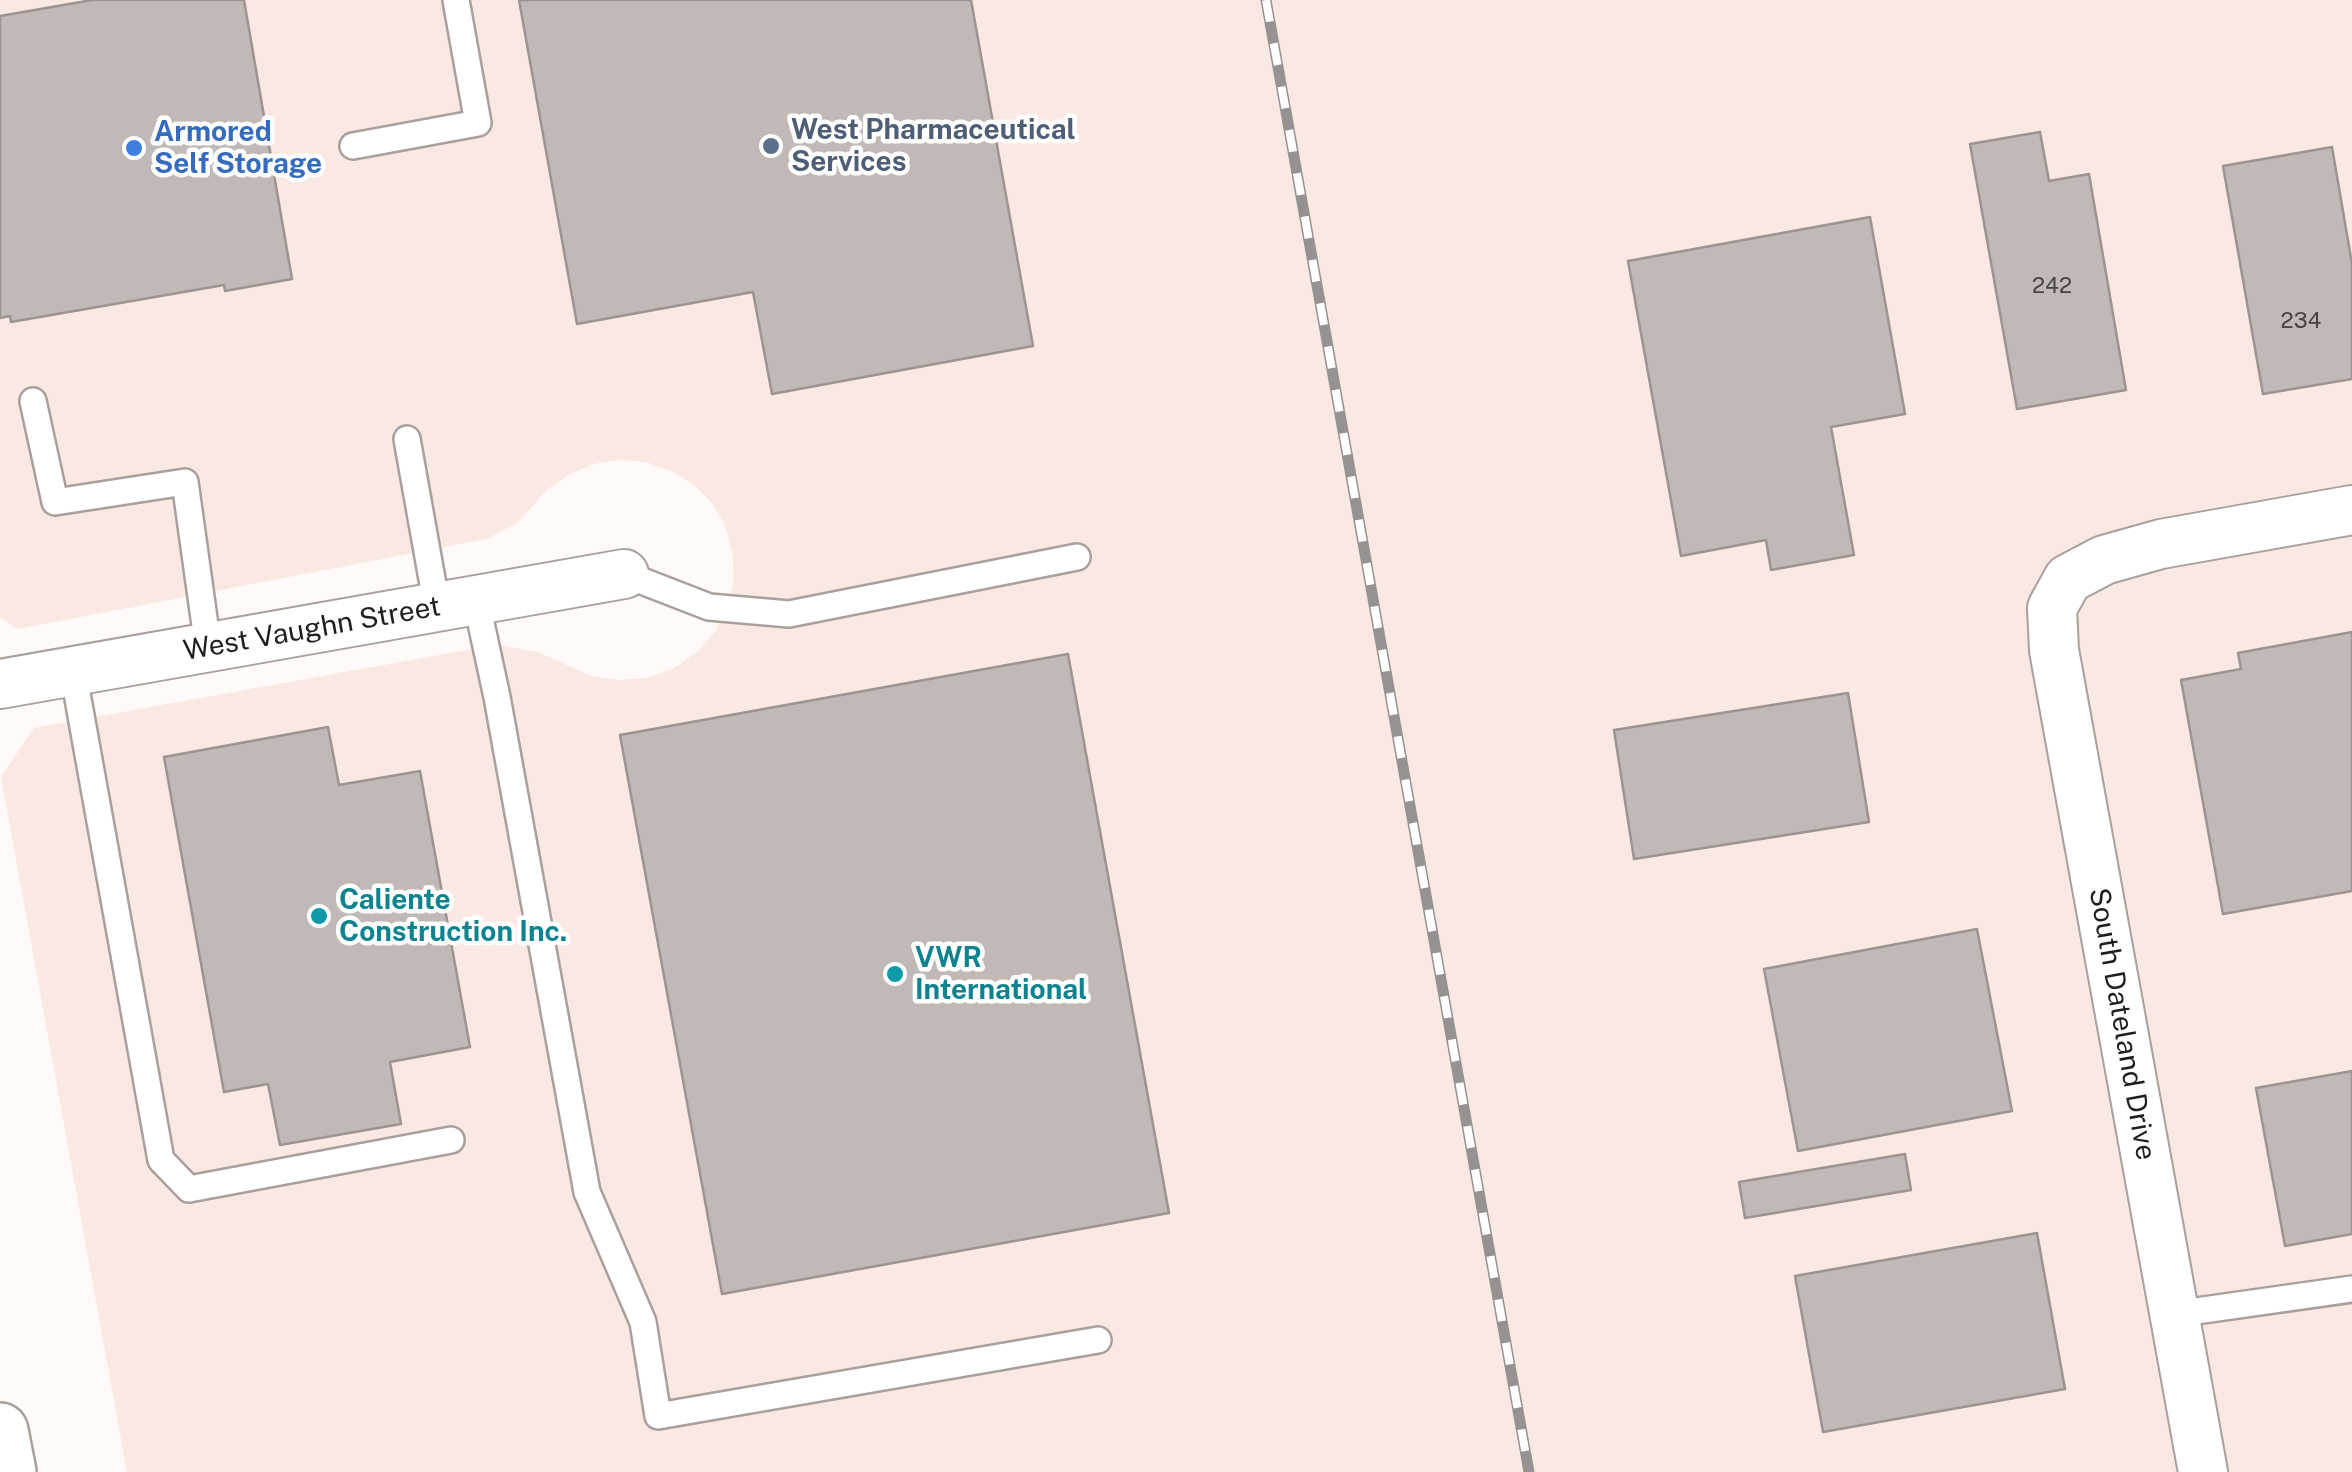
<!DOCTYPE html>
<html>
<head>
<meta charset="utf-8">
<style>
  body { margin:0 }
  canvas { display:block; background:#fff9f7 }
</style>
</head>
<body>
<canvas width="2352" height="1472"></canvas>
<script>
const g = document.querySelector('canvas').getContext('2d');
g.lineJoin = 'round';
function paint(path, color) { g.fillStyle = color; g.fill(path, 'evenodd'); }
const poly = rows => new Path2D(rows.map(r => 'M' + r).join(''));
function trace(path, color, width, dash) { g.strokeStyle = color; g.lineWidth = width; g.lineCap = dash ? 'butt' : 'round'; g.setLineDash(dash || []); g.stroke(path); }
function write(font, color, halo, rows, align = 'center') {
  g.font = font + ' "Public Sans",sans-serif'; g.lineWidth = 9; g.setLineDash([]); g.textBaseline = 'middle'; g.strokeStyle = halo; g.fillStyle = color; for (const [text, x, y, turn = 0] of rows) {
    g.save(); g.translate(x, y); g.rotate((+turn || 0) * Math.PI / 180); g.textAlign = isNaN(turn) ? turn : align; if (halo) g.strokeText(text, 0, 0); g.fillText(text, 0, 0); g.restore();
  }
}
paint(poly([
  [0,0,2352,0,2352,1472,127,1472,1,777,34,728,484,647,504,646,538,652,591,676,619,680,647,678,674,668,697,652,716,631,728,606,734,579,732,551,725,525,712,503,693,484,671,471,646,462,620,460,594,464,570,474,548,489,517,523,486,539,18,629,0,618]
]), '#fae9e2');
const building = poly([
  [92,0,244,0,292,279,225,291,224,285,11,322,10,316,0,318,0,16,92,0],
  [519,0,971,0,1033,346,772,394,753,292,577,324,519,0],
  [2040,132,2049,181,2089,174,2126,390,2017,409,1970,144,2040,132],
  [2332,147,2352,264,2352,379,2263,394,2223,166,2332,147],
  [1870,217,1905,414,1831,427,1854,555,1771,570,1766,540,1681,556,1628,261,1870,217],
  [2352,632,2352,891,2223,914,2181,680,2241,669,2238,653,2352,632],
  [1068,654,1169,1213,722,1294,620,735,1068,654],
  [1848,693,1869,822,1634,859,1614,730,1848,693],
  [328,727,339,785,420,771,470,1047,390,1062,401,1124,280,1145,268,1084,224,1092,164,757,328,727],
  [1977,929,2012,1111,1798,1151,1764,969,1977,929],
  [2352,1071,2352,1234,2285,1246,2256,1088,2352,1071],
  [1905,1154,1911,1190,1745,1218,1739,1182,1905,1154],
  [2037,1233,2065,1389,1823,1432,1795,1276,2037,1233]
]);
paint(building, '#c1b9b5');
trace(building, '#9d9491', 2.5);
const lane = poly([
  [353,146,478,123,456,0],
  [33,401,55,502,185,482,208,647],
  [407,439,437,607],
  [624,574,709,607,789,614,1077,557],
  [476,600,497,697,587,1192,643,1322,658,1416,1098,1340],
  [73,671,161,1160,189,1189,451,1140],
  [2175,1314,2352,1289]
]);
const street = poly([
  [0,684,624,574],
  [2203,1472,2054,650,2052,608,2068,579,2104,560,2161,544,2352,510]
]);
const secondary = poly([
  [0,1431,8,1472]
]);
trace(lane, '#a9a09d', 30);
trace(street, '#a9a09d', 52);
trace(secondary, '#a9a09d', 60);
trace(lane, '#fff', 25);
trace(street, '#fff', 48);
trace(secondary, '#fff', 55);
const rail = poly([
  [1266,0,1529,1472]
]);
trace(rail, '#969290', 11);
trace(rail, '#fff', 8, [22]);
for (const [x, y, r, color] of [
  [771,146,10,"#5c6f8a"],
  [134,148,10,"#3f7fe0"],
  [319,916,10,"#0f9aa8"],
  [895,974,10,"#0f9aa8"]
]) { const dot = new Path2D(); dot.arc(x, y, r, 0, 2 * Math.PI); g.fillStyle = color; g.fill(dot); trace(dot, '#fff', 4); }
write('22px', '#484442', null, [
  ["242",2052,286],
  ["234",2301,321]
]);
write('bold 28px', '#4e5e75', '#fff', [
  ["West Pharmaceutical",791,130],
  ["Services",791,162]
], 'left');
write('bold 28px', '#366cbe', '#fff', [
  ["Armored",154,132],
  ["Self Storage",154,164]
], 'left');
write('28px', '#201d1c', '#fff', [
  ["West Vaughn Street",312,629,-10],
  ["South Dateland Drive",2122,1024,80]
]);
write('bold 28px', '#0d838f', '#fff', [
  ["Caliente",339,900],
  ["Construction Inc.",339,932],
  ["VWR",915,958],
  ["International",915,990]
], 'left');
</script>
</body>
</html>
